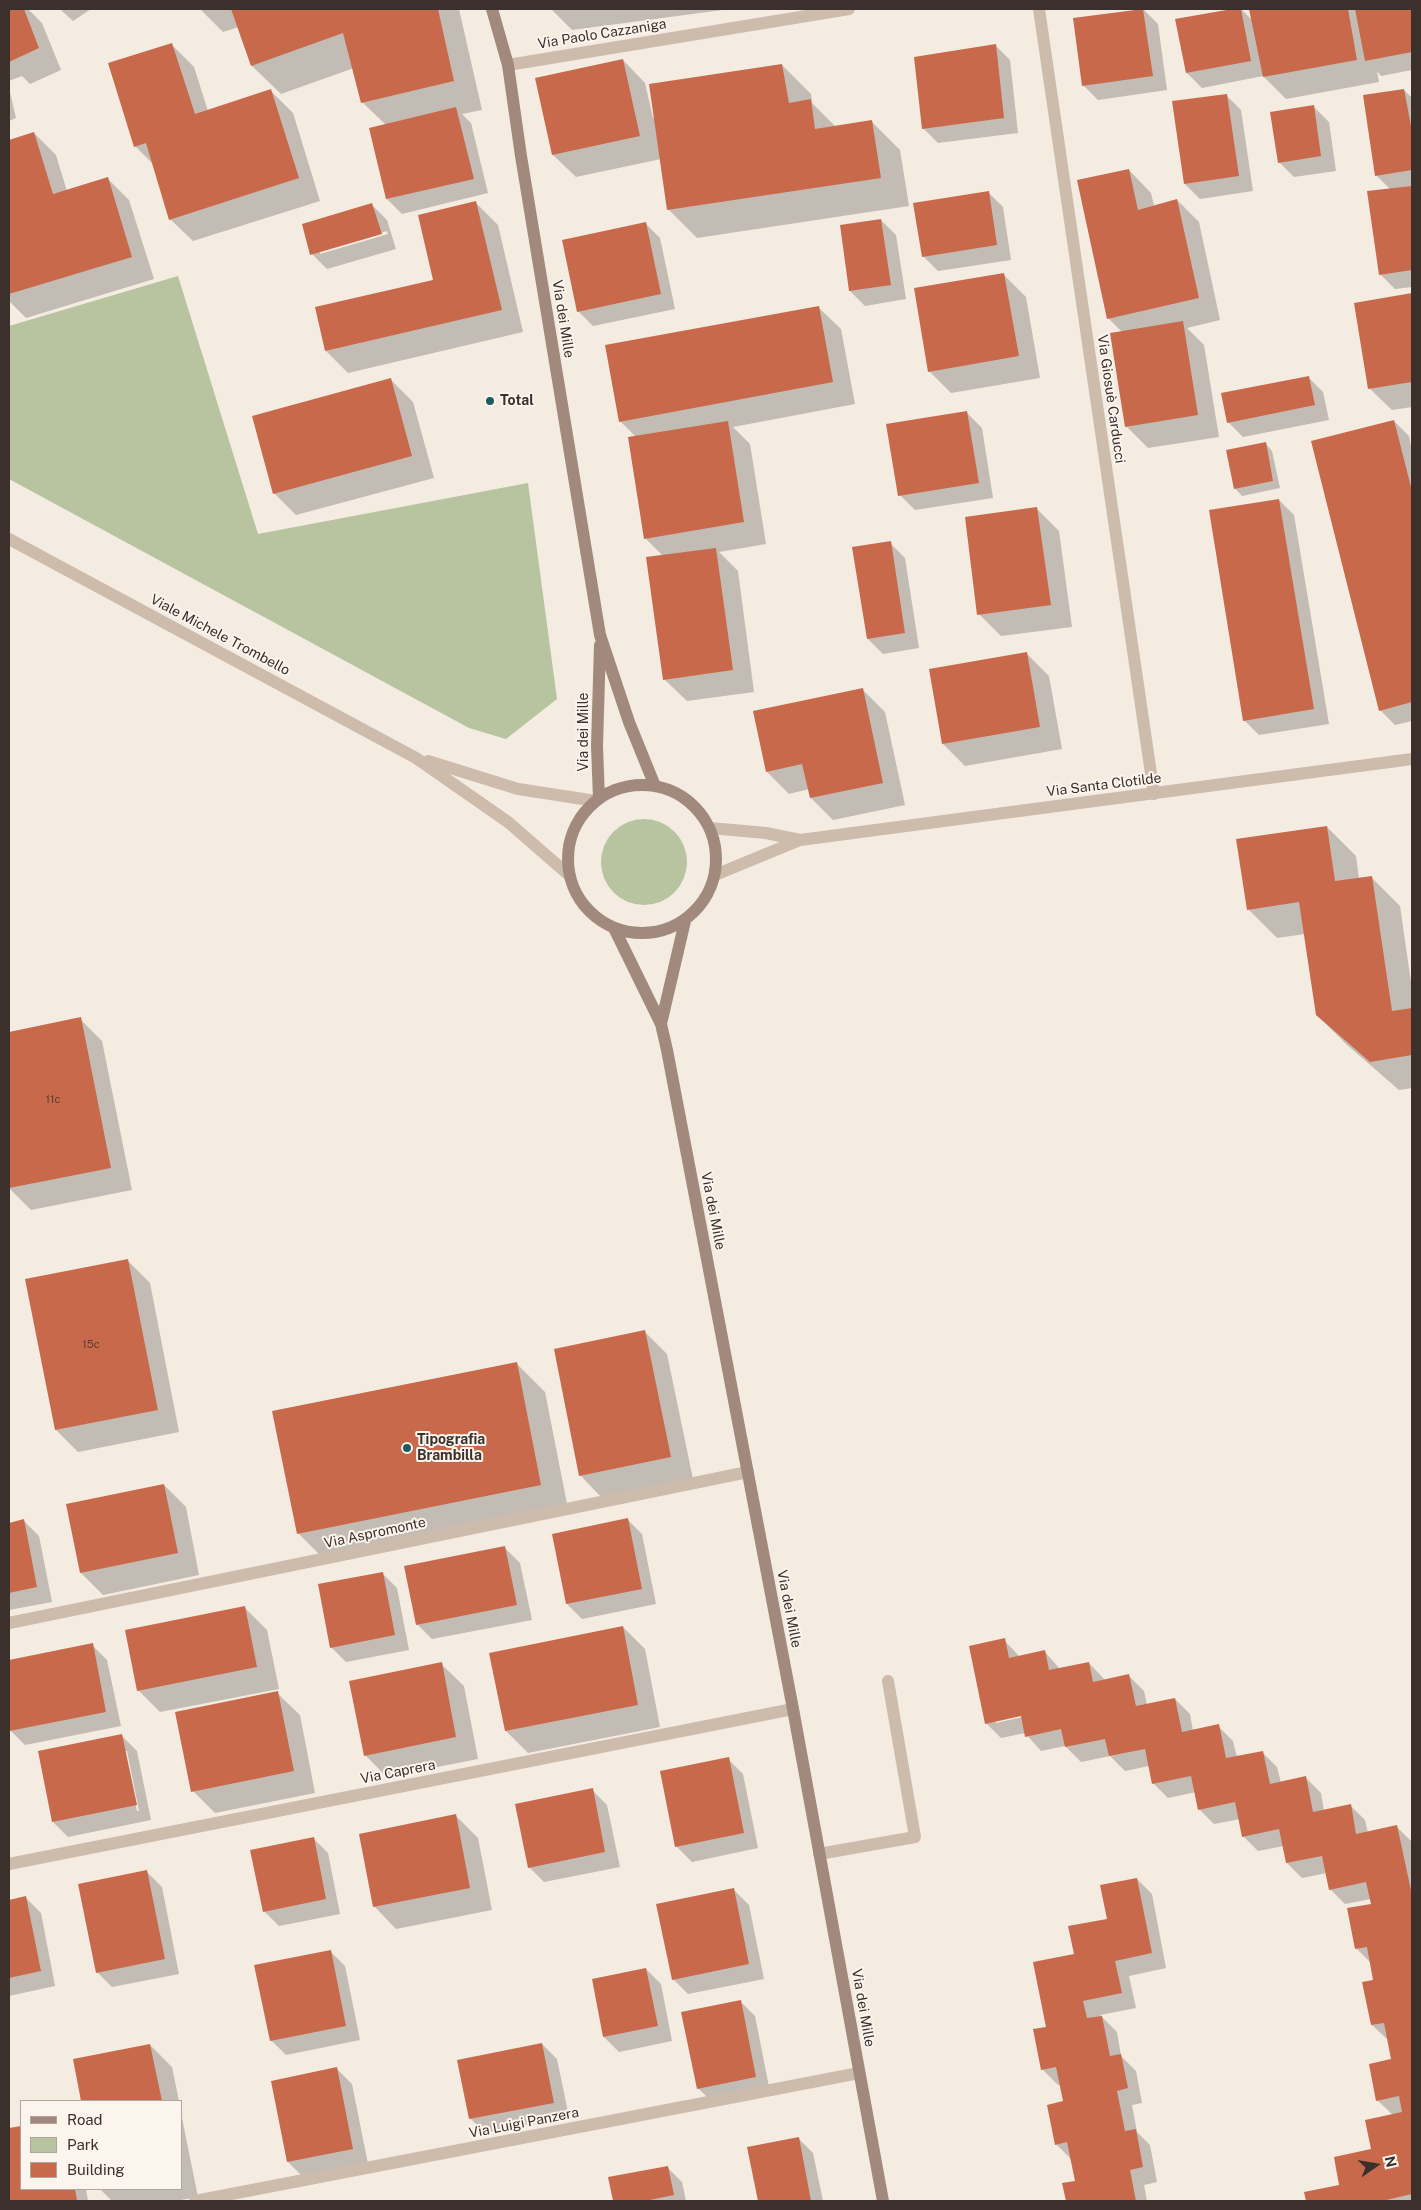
<!DOCTYPE html>
<html>
<head>
<meta charset="utf-8">
<style>
  body { margin:0 }
  #map { position:relative; width:1421px; height:2210px; overflow:hidden; background:#f4ebe1; font-family:"Public Sans",sans-serif }
  canvas { display:block }
  .frame { position:absolute; inset:0; border:10px solid #3b302b; pointer-events:none }
  .legend { position:absolute; left:20px; top:2100px; width:162px; height:90px; box-sizing:border-box; background:#fbf5ee; border:1px solid #aea6a0; margin:0; padding:6px 9px; list-style:none; font-size:15px; color:#3b302b }
  .legend li { display:flex; align-items:center; gap:10px; height:25px }
  .legend b { width:25px; border:1px solid #aea6a0 }
  .north { position:absolute; left:1351px; top:2140px; width:50px; height:50px; -webkit-text-stroke:4px #fbf5ee; paint-order:stroke; rotate:77deg; font-size:14px; font-weight:700; line-height:20px; text-align:center; color:#3b302b }
  .north::after { content:''; display:block; margin:auto; width:18px; height:22px; background:#3b302b; clip-path:polygon(50% 0,100% 100%,50% 72%,0 100%) }
</style>
</head>
<body>
<div id="map">
<canvas width="1421" height="2210"></canvas>
<div class="frame"></div>
<ul class="legend">
<li><b style="height:6px;background:#a18a7d"></b>Road</li>
<li><b style="height:14px;background:#b8c4a0"></b>Park</li>
<li><b style="height:14px;background:#c8694b"></b>Building</li>
</ul>
<div class="north">N</div>
</div>
<script>
const g = document.querySelector('canvas').getContext('2d');
g.lineJoin = 'round';
function paint(path, color) { g.fillStyle = color; g.fill(path, 'evenodd'); }
const poly = rows => new Path2D(rows.map(r => 'M' + r).join(''));
function trace(path, color, width, dash) { g.strokeStyle = color; g.lineWidth = width; g.lineCap = dash ? 'butt' : 'round'; g.setLineDash(dash || []); g.stroke(path); }
function write(font, color, halo, rows, align = 'center') {
  g.font = font + ' "Public Sans",sans-serif'; g.lineWidth = 4; g.setLineDash([]); g.textBaseline = 'middle'; g.strokeStyle = halo; g.fillStyle = color; for (const [text, x, y, turn = 0] of rows) {
    g.save(); g.translate(x, y); g.rotate((+turn || 0) * Math.PI / 180); g.textAlign = isNaN(turn) ? turn : align; if (halo) g.strokeText(text, 0, 0); g.fillText(text, 0, 0); g.restore();
  }
}
paint(poly([
  [178,276,258,534,528,483,557,699,506,739,469,728,9,479,9,326],
  '601 862a43 43 0 1 1 86 0a43 43 0 1 1-86 0Z'
]), '#b8c4a0');
paint(poly([
  [9,9,28,9,42,23,61,70,30,84,22,76,9,81],
  [60,9,91,9,73,21],
  [200,9,459,9,482,110,462,114,471,123,488,193,402,214,387,199,386,125,362,102,354,68,281,94,252,66,239,27,223,32],
  [551,9,730,9,572,30],
  [1143,9,1158,24,1167,90,1098,100,1083,85],
  [1241,9,1253,21,1251,9,1412,9,1412,70,1381,76,1377,71,1379,82,1286,99,1263,76,1202,88,1187,73,1177,20],
  [172,45,194,67,208,111,271,91,293,113,320,201,193,241,170,219,153,164,135,146],
  [995,45,1010,60,1018,133,938,143,923,128],
  [623,60,645,83,653,118,782,65,811,94,812,103,836,127,872,122,900,150,909,206,697,238,668,209,661,159,576,177,553,155],
  [9,88,16,118,9,121],
  [1404,90,1412,98,1412,287,1395,289,1380,274,1391,190,1376,175],
  [1226,95,1241,110,1253,191,1200,199,1185,184],
  [1314,107,1329,122,1336,171,1294,177,1279,162],
  [34,133,56,155,67,191,107,178,129,200,154,279,26,318,9,301,9,141],
  [1129,170,1151,193,1154,206,1177,200,1199,222,1220,320,1187,328,1204,345,1219,437,1148,448,1126,426,1122,332,1108,318],
  [988,192,1003,207,1011,260,938,271,923,256],
  [476,203,498,225,523,332,348,373,326,351,435,281],
  [372,205,387,220,396,249,327,269,312,254],
  [387,231,388,234,320,254,320,251],
  [881,220,896,235,906,299,865,306,850,291],
  [645,223,660,238,675,309,593,326,578,311],
  [1004,275,1026,297,1040,378,951,393,929,371],
  [1412,294,1412,407,1392,410,1369,388,1355,304],
  [818,307,841,329,855,404,733,427,750,444,766,544,719,552,738,571,754,692,687,701,664,679,663,556,645,538,636,437,620,421],
  [1308,377,1323,392,1329,420,1243,437,1228,422],
  [391,380,413,402,434,478,296,515,274,493],
  [967,413,982,428,993,498,915,510,900,495],
  [1394,421,1409,436,1412,450,1412,721,1395,725,1380,710],
  [1265,443,1272,451,1280,488,1242,496,1235,488],
  [1279,500,1294,515,1329,724,1259,735,1244,720],
  [1037,509,1059,531,1072,627,1001,636,979,614],
  [890,543,905,558,919,648,883,654,868,639],
  [1027,654,1049,676,1062,749,965,766,943,744],
  [863,690,885,712,905,805,833,820,811,798,809,789,789,794,767,772],
  [1327,827,1356,856,1359,879,1371,877,1400,906,1412,989,1412,1088,1399,1090,1346,1044,1317,1015,1305,934,1277,938,1248,909],
  [80,1019,102,1041,132,1190,31,1210,9,1188,9,1033],
  [127,1260,150,1283,179,1432,78,1452,56,1430],
  [645,1332,667,1354,693,1479,602,1498,580,1475],
  [517,1364,545,1392,569,1514,327,1562,298,1533],
  [164,1485,186,1507,199,1575,103,1595,81,1573],
  [627,1519,642,1534,656,1604,582,1619,567,1604],
  [24,1521,39,1536,52,1602,9,1610,9,1524],
  [505,1548,520,1563,532,1620,432,1639,417,1624],
  [382,1573,397,1588,409,1650,346,1662,331,1647],
  [244,1607,267,1630,279,1689,160,1712,138,1690],
  [623,1627,645,1649,660,1727,528,1753,506,1731,490,1654],
  [1004,1640,1020,1657,1045,1652,1060,1669,1089,1663,1105,1680,1129,1676,1144,1691,1147,1705,1175,1699,1190,1714,1193,1731,1218,1726,1233,1741,1237,1757,1262,1752,1277,1767,1281,1783,1306,1778,1321,1793,1324,1811,1350,1805,1365,1820,1368,1833,1397,1827,1412,1842,1412,2201,1307,2201,1305,2193,1341,2186,1373,2150,1393,2115,1377,2100,1392,2060,1388,2040,1372,2025,1375,1981,1371,1963,1357,1949,1373,1905,1371,1899,1345,1904,1330,1889,1327,1873,1302,1878,1287,1863,1284,1846,1258,1851,1243,1836,1240,1819,1214,1824,1199,1809,1196,1792,1168,1798,1153,1783,1149,1766,1125,1771,1110,1756,1081,1762,1065,1746,1041,1751,1025,1733,1001,1738,986,1723],
  [1027,1714,1027,1716,996,1723,996,1720],
  [92,1645,107,1660,121,1726,25,1745,10,1730,9,1724,9,1662],
  [441,1664,464,1686,478,1759,387,1777,365,1755],
  [277,1693,300,1715,315,1793,215,1813,193,1791],
  [122,1736,137,1751,151,1820,68,1837,53,1822],
  [125,1751,127,1751,139,1811,137,1811],
  [728,1759,743,1774,758,1848,692,1862,677,1847,661,1772],
  [592,1790,607,1805,620,1867,544,1882,529,1867],
  [456,1816,478,1838,492,1910,396,1929,374,1906],
  [313,1838,328,1853,340,1914,279,1926,264,1911],
  [147,1872,162,1887,179,1974,112,1987,97,1972],
  [1137,1879,1152,1894,1166,1968,1129,1976,1136,2008,1100,2015,1117,2032,1121,2056,1136,2071,1142,2103,1132,2105,1137,2132,1150,2145,1157,2182,1144,2185,1147,2201,1067,2201,1064,2184,1076,2182,1071,2159,1056,2144,1064,2102,1061,2084,1058,2085,1043,2070,1035,2030,1048,2028,1075,1955,1108,1920],
  [734,1890,749,1905,764,1979,688,1994,673,1979],
  [26,1898,41,1913,55,1986,9,1996,9,1901],
  [330,1951,345,1966,360,2040,286,2055,271,2040],
  [646,1969,661,1984,672,2041,619,2052,604,2037,593,1980],
  [740,2001,755,2016,770,2092,713,2103,698,2088],
  [542,2044,557,2059,569,2117,485,2133,470,2118],
  [150,2045,172,2067,179,2101,82,2101,74,2060],
  [337,2069,352,2084,368,2164,303,2177,288,2162],
  [181,2113,198,2197,175,2201,112,2201,100,2189,181,2189],
  [21,2127,21,2189,86,2189,88,2201,9,2201,9,2129],
  [798,2138,813,2153,823,2201,760,2201,749,2148],
  [667,2167,682,2182,686,2201,615,2201,610,2178]
]), '#0003');
paint(poly([
  [9,9,24,9,39,48,9,62],
  [231,9,438,9,454,81,361,103,343,33,251,66],
  [1143,9,1153,76,1082,86,1073,18],
  [1232,9,1241,9,1251,61,1186,73,1175,19],
  [1249,9,1348,9,1357,60,1263,77],
  [1355,9,1412,9,1412,52,1365,61],
  [172,43,195,114,271,89,299,178,169,220,146,143,134,147,108,63],
  [996,44,1004,118,922,129,914,57],
  [623,59,640,136,552,155,535,78],
  [782,64,789,103,811,99,815,129,872,120,881,178,667,210,649,84],
  [1404,89,1412,131,1412,170,1375,176,1363,95],
  [1227,94,1239,176,1184,184,1172,101],
  [1314,105,1321,156,1278,163,1270,112],
  [456,107,474,179,386,199,369,128],
  [34,132,53,194,108,177,132,257,9,294,9,140],
  [1129,169,1138,210,1177,199,1199,298,1107,319,1077,180],
  [1412,186,1412,270,1379,275,1367,191],
  [989,191,997,245,922,257,913,203],
  [476,201,502,310,325,351,315,307,433,280,418,215],
  [372,203,382,234,310,255,302,224],
  [881,219,891,285,849,291,840,225],
  [646,222,661,294,577,312,562,240],
  [1004,273,1019,356,928,372,914,288],
  [1412,293,1412,382,1368,389,1354,303],
  [819,306,833,382,619,422,605,345],
  [1183,321,1198,415,1125,427,1110,333],
  [1309,376,1315,405,1227,423,1221,393],
  [391,378,412,456,273,494,252,416],
  [967,411,979,483,898,496,886,424],
  [1394,420,1412,491,1412,702,1379,711,1311,441],
  [728,421,744,522,644,539,628,437],
  [1266,442,1273,481,1234,489,1226,450],
  [1279,499,1314,709,1243,721,1209,510],
  [1037,507,1051,605,977,615,965,517],
  [891,541,905,633,867,639,852,547],
  [716,548,733,670,663,680,646,557],
  [1027,652,1040,727,942,744,929,669],
  [863,688,883,783,810,798,802,764,766,772,753,711],
  [1327,826,1335,881,1372,876,1392,1011,1412,1008,1412,1055,1370,1062,1316,1015,1299,902,1247,910,1236,839],
  [81,1017,111,1168,9,1188,9,1032],
  [128,1259,158,1410,55,1430,25,1279],
  [645,1330,671,1457,579,1476,554,1349],
  [517,1362,541,1485,297,1534,272,1411],
  [164,1484,178,1553,80,1573,66,1504],
  [628,1518,642,1589,566,1604,552,1534],
  [24,1519,37,1587,9,1593,9,1523],
  [505,1546,517,1605,416,1625,404,1566],
  [383,1572,395,1635,330,1648,318,1584],
  [245,1606,257,1667,137,1691,125,1630],
  [623,1626,638,1705,505,1731,489,1653],
  [1005,1638,1009,1658,1045,1650,1049,1670,1089,1662,1093,1682,1129,1674,1136,1706,1175,1698,1182,1732,1219,1724,1226,1758,1263,1751,1270,1784,1306,1776,1313,1812,1351,1804,1356,1834,1397,1825,1412,1895,1412,2194,1382,2201,1306,2201,1304,2192,1339,2185,1334,2157,1371,2149,1365,2120,1402,2112,1399,2096,1376,2101,1369,2064,1391,2059,1384,2023,1371,2025,1362,1982,1373,1980,1367,1947,1355,1949,1347,1908,1371,1904,1366,1882,1329,1890,1322,1856,1286,1863,1279,1829,1242,1837,1235,1802,1198,1810,1191,1776,1152,1784,1145,1749,1109,1756,1105,1739,1065,1747,1061,1729,1025,1737,1021,1716,985,1724,969,1646],
  [93,1643,106,1712,9,1731,9,1660],
  [442,1662,456,1737,364,1756,349,1681],
  [278,1691,294,1771,191,1792,175,1712],
  [122,1734,137,1805,52,1822,38,1751],
  [729,1757,744,1833,675,1847,660,1771],
  [593,1788,605,1852,528,1868,515,1804],
  [456,1814,470,1888,373,1907,359,1834],
  [314,1837,326,1899,263,1912,250,1850],
  [147,1870,165,1959,96,1973,78,1884],
  [1137,1878,1152,1953,1115,1961,1122,1993,1083,2001,1087,2018,1102,2016,1110,2056,1121,2054,1128,2088,1117,2091,1125,2131,1136,2129,1143,2167,1130,2170,1136,2201,1066,2201,1062,2183,1075,2181,1067,2142,1055,2145,1047,2105,1063,2101,1056,2067,1041,2070,1033,2029,1046,2027,1033,1962,1074,1954,1068,1926,1107,1919,1100,1885],
  [734,1888,749,1964,672,1980,656,1904],
  [26,1896,41,1971,9,1978,9,1900],
  [331,1950,346,2026,270,2041,254,1965],
  [646,1968,658,2026,603,2037,592,1979],
  [741,2000,756,2077,697,2089,681,2012],
  [542,2043,554,2103,469,2119,457,2060],
  [150,2044,162,2101,81,2101,73,2059],
  [337,2067,353,2149,287,2162,271,2081],
  [21,2126,21,2189,75,2189,77,2200,9,2201,9,2128],
  [799,2137,811,2201,758,2201,747,2147],
  [668,2166,674,2195,645,2201,613,2201,608,2177]
]), '#c8694b');
trace(poly([
  [819,1854,915,1837,888,1681]
]), '#cdbbac', 12);
trace(poly([
  [1039,9,1154,794],
  [508,65,849,9],
  [710,828,766,833,800,840],
  [715,875,800,840,1412,759],
  [9,1623,748,1472],
  [9,1864,793,1709],
  [195,2201,859,2073]
]), '#cdbbac', 12);
trace(poly([
  [9,539,416,758,508,822,570,876],
  [428,761,518,789,596,801]
]), '#cdbbac', 12);
trace(poly([
  [492,9,508,65,521,156,600,635,629,722,655,786],
  '568 859a74 74 0 1 1 148 0a74 74 0 1 1-148 0Z',
  [599,799,597,746,600,645],
  [614,928,661,1024,667,1050,793,1709,883,2201],
  [661,1024,685,921]
]), '#a18a7d', 12);
for (const [x, y, r, color] of [
  [490,401,5,"#1f5a5e"],
  [407,1448,5,"#1f5a5e"]
]) { const dot = new Path2D(); dot.arc(x, y, r, 0, 2 * Math.PI); g.fillStyle = color; g.fill(dot); trace(dot, '#fbf5ee', 2); }
write('11px', '#5e3e33', null, [
  ["11c",53,1100],
  ["15c",91,1345]
]);
write('14px', '#3b302b', '#fbf5ee', [
  ["Via Paolo Cazzaniga",602,34,-9],
  ["Via dei Mille",563,319,81],
  ["Via Giosuè Carducci",1111,399,82],
  ["Viale Michele Trombello",220,635,28],
  ["Via dei Mille",584,732,-90],
  ["Via Santa Clotilde",1104,785,-7],
  ["Via dei Mille",713,1211,79],
  ["Via Aspromonte",375,1533,-12],
  ["Via dei Mille",789,1609,79],
  ["Via Caprera",398,1772,-11],
  ["Via dei Mille",863,2008,80],
  ["Via Luigi Panzera",524,2123,-11]
]);
write('bold 14px', '#3b302b', '#fbf5ee', [
  ["Total",500,401],
  ["Tipografia",417,1440],
  ["Brambilla",417,1456]
], 'left');
</script>
</body>
</html>
